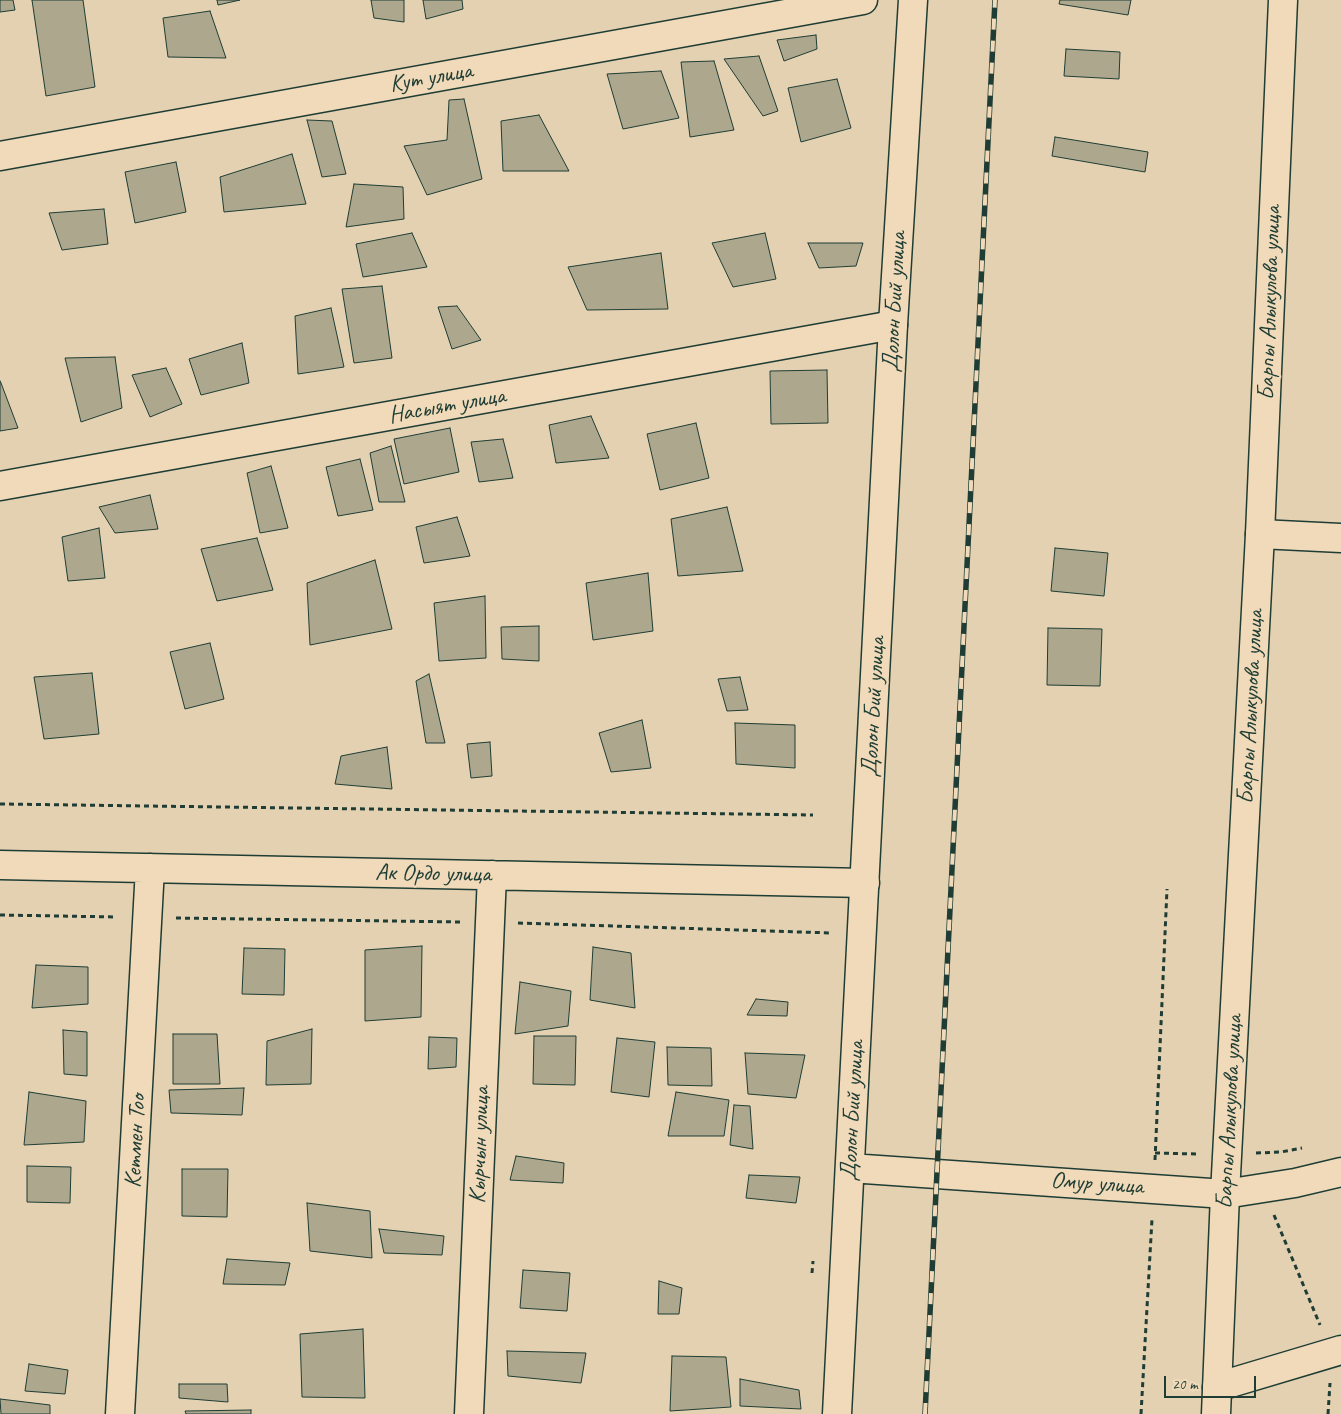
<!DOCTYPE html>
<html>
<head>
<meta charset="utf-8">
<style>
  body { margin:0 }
  #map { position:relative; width:1341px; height:1414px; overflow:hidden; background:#e3d1b1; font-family:Caveat,sans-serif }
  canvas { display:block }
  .scale { position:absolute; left:1164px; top:1376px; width:92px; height:22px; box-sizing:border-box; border:2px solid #1f3d34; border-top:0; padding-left:6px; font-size:15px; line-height:18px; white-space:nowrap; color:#1f3d34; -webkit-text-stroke:4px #f0dab9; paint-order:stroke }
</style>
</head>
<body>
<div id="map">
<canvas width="1341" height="1414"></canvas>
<div class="scale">20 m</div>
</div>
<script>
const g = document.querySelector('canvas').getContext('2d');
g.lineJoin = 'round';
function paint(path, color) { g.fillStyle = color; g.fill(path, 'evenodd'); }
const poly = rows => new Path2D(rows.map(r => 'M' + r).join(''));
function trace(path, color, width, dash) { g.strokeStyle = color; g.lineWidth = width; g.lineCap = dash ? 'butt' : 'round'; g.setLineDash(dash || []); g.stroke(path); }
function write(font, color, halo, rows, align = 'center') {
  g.font = font + ' Caveat,sans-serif'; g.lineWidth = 4.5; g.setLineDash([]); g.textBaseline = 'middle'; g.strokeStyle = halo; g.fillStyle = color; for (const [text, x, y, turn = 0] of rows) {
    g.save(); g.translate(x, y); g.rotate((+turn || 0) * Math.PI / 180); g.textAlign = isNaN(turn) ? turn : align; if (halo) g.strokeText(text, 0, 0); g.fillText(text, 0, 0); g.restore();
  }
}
const building = poly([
  [0,0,13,0,15,10,0,12,0,0],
  [32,0,83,0,95,87,46,96,32,0],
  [217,0,240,0,218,5,217,0],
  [371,0,404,0,404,22,374,18,371,0],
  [423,0,462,0,463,9,426,19,423,0],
  [1060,0,1131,0,1128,15,1059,4,1060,0],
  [210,11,226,58,168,57,163,18,210,11],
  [816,35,817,49,784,61,777,40,816,35],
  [1066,49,1120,52,1119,79,1064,76,1066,49],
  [759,56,778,111,763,116,724,59,759,56],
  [714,61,734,130,690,137,681,62,714,61],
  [661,71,679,118,623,129,607,74,661,71],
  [837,79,851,128,801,142,788,88,837,79],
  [464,99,482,179,427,195,404,146,447,140,449,100,464,99],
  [539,115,569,171,503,171,501,121,539,115],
  [307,120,332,121,346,174,322,177,307,120],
  [1055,137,1148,152,1145,172,1052,156,1055,137],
  [292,154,306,204,224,212,220,177,292,154],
  [176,162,186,212,135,223,125,172,176,162],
  [354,184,403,187,404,219,346,227,354,184],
  [104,209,108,244,62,250,49,213,104,209],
  [412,233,427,267,363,277,356,244,412,233],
  [765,233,776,279,733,287,712,243,765,233],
  [808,243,863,243,856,266,819,268,808,243],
  [661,253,668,309,587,310,568,267,661,253],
  [382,286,392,358,354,363,342,289,382,286],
  [457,306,481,340,452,349,438,307,457,306],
  [331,308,344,367,298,374,295,316,331,308],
  [242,343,249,383,201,395,189,359,242,343],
  [115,357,122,408,81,422,65,358,115,357],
  [166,368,182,404,150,417,132,375,166,368],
  [827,370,828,423,771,424,770,371,827,370],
  [0,381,1,383,18,428,0,431,0,381],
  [591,416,609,458,556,463,549,425,591,416],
  [696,423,709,478,660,490,647,434,696,423],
  [450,428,459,472,404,484,394,439,450,428],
  [503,439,513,478,479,482,471,442,503,439],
  [391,446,405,502,379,502,370,453,391,446],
  [360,459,373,510,338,516,326,467,360,459],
  [271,466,288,528,260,533,247,473,271,466],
  [150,495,158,529,115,533,99,507,150,495],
  [727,507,743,571,678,576,671,519,727,507],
  [457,517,470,556,424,563,416,527,457,517],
  [99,528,105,578,68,581,62,537,99,528],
  [257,538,273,590,217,601,201,549,257,538],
  [1055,548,1108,553,1104,596,1051,591,1055,548],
  [375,560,392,629,310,645,307,583,375,560],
  [648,573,653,631,593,640,586,583,648,573],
  [485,596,486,658,439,661,434,603,485,596],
  [539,626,539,661,502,659,501,627,539,626],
  [1048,628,1102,629,1100,686,1047,685,1048,628],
  [210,643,224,699,185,709,170,652,210,643],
  [92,673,99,734,44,739,34,677,92,673],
  [429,674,445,743,426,743,416,681,429,674],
  [740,677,748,710,727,711,718,679,740,677],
  [642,720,651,768,611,772,599,733,642,720],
  [735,723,795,725,795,768,736,764,735,723],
  [490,742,492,776,471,778,467,744,490,742],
  [387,747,392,789,335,784,341,756,387,747],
  [422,946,421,1017,365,1021,365,950,422,946],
  [593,947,631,953,635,1008,590,1000,593,947],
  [244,948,285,949,284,995,242,994,244,948],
  [36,965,88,967,88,1004,32,1008,36,965],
  [520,982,571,991,568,1026,515,1034,520,982],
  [756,999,788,1002,787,1016,747,1015,756,999],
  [312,1029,311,1084,266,1085,267,1041,312,1029],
  [63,1030,87,1032,87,1076,64,1074,63,1030],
  [173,1034,217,1034,220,1084,173,1084,173,1034],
  [534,1036,576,1036,575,1085,533,1084,534,1036],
  [429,1037,457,1038,456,1067,428,1069,429,1037],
  [617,1038,655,1042,649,1097,611,1092,617,1038],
  [667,1047,711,1048,712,1086,668,1085,667,1047],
  [745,1053,805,1055,796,1098,748,1094,745,1053],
  [244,1088,242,1115,171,1113,169,1090,244,1088],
  [29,1092,86,1101,84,1142,24,1145,29,1092],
  [676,1092,729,1100,724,1136,668,1136,676,1092],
  [734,1105,750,1106,753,1149,730,1145,734,1105],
  [516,1156,564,1163,563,1183,510,1180,516,1156],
  [27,1166,71,1167,70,1203,27,1202,27,1166],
  [182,1169,228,1169,227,1217,182,1216,182,1169],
  [749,1175,800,1177,796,1203,746,1198,749,1175],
  [307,1203,370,1211,372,1258,310,1251,307,1203],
  [379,1229,444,1236,442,1255,384,1253,379,1229],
  [227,1259,290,1263,285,1285,223,1284,227,1259],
  [523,1270,570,1273,567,1311,520,1308,523,1270],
  [659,1281,682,1288,679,1314,658,1314,659,1281],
  [363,1329,365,1398,302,1397,300,1334,363,1329],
  [507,1351,586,1353,581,1383,508,1376,507,1351],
  [672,1356,726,1357,731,1407,670,1411,672,1356],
  [29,1364,68,1370,65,1394,25,1391,29,1364],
  [740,1379,799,1390,801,1409,740,1406,740,1379],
  [179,1384,227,1384,228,1402,179,1398,179,1384],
  [0,1399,50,1405,50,1414,1,1414,0,1399],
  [251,1410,251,1414,186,1414,185,1411,251,1410]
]);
paint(building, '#aca78d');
trace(building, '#1f3d34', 1);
const street = poly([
  [0,156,863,0],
  [0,486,893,325],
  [1260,534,1341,538],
  [0,865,865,883],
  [1217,1387,1341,1350],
  [120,1414,150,868],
  [469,1414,492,875]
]);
const secondary = poly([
  [850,1168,1225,1194,1295,1183,1341,1172],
  [837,1414,893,325,913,0]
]);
const primary = poly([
  [1216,1414,1225,1194,1260,534,1283,0]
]);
trace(street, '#1f3d34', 31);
trace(secondary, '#1f3d34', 31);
trace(primary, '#1f3d34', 31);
trace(poly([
  [0,804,813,815],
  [0,915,117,917],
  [176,918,462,922],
  [518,923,832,933],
  [1155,1153,1197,1154],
  [1256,1153,1281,1152,1302,1148],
  [1155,1160,1167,889],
  [1274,1215,1320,1325],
  [812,1273,813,1261],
  [1141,1414,1152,1219],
  [1328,1414,1330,1383]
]), '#1f3d34', 3, [5, 4]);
trace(street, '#f0dab9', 28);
trace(secondary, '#f0dab9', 28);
trace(primary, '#f0dab9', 28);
const rail = poly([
  [925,1414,995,0]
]);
trace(rail, '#1f3d34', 5.5);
trace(rail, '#f0dab9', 4, [11]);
write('24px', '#1f3d34', '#f0dab9', [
  ["Кут улица",431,78,-10],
  ["Долон Бий улица",895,302,-87],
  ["Барпы Алыкулова улица",1270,303,-88],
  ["Насыят улица",447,406,-10],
  ["Долон Бий улица",874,707,-87],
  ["Барпы Алыкулова улица",1251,707,-87],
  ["Ак Ордо улица",433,874,1],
  ["Долон Бий улица",853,1111,-87],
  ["Барпы Алыкулова улица",1230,1112,-87],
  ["Кетмен Тоо",136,1141,-87],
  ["Кырчын улица",480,1145,-88],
  ["Омур улица",1097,1184,4]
]);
</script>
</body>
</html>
